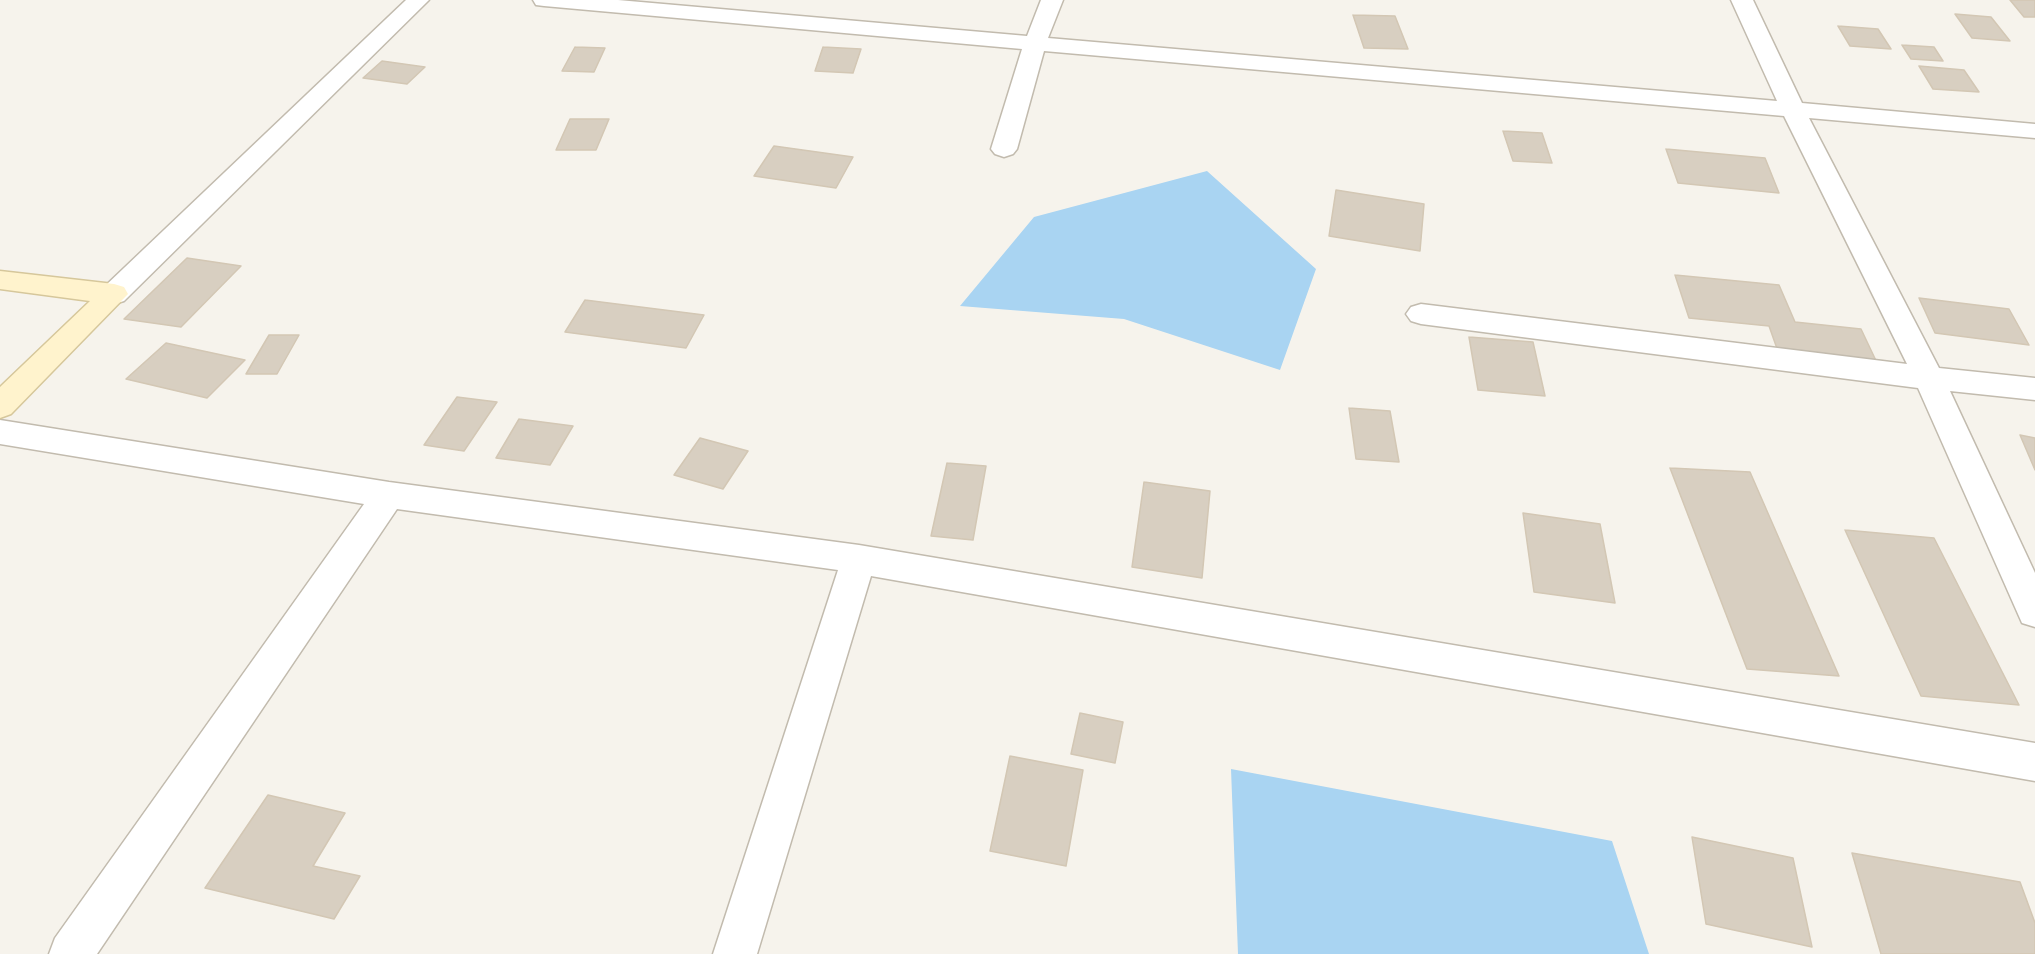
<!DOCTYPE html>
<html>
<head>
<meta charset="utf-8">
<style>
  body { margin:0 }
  canvas { display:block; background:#f6f3ec }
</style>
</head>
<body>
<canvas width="2035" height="954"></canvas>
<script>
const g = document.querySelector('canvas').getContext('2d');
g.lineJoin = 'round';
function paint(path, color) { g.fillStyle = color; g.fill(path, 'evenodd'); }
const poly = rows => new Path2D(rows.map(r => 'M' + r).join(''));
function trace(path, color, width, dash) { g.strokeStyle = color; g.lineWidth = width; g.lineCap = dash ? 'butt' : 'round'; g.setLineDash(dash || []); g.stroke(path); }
paint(poly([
  [1207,171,1316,269,1280,370,1124,319,960,306,1034,217],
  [1231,769,1612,841,1649,954,1238,954]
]), '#a9d4f2');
const building = poly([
  [2010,0,2035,0,2035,17,2024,17,2010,0],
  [1955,14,1991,17,2010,41,1972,38,1955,14],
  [1353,15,1395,16,1408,49,1364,48,1353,15],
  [1838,26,1878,29,1891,49,1850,46,1838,26],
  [1902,45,1934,47,1943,61,1911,59,1902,45],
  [575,47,605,48,594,72,562,71,575,47],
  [823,47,861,49,853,73,815,71,823,47],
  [382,61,425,67,407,84,363,78,382,61],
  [1919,66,1964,70,1979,92,1933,89,1919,66],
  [570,119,609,119,596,150,556,150,570,119],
  [1503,131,1542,133,1552,163,1513,161,1503,131],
  [774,146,853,157,836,188,754,176,774,146],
  [1666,149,1765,158,1779,193,1678,183,1666,149],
  [1336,190,1424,204,1420,251,1329,236,1336,190],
  [187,258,241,266,181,327,124,319,187,258],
  [1675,275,1779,285,1795,322,1861,329,1879,367,1780,357,1769,326,1689,318,1675,275],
  [1919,298,2009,309,2029,345,1935,333,1919,298],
  [585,300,704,315,686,348,565,332,585,300],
  [269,335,299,335,277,374,246,374,269,335],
  [1469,337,1533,342,1545,396,1478,390,1469,337],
  [166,343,245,360,207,398,126,379,166,343],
  [457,397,497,402,464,451,424,445,457,397],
  [1349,408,1390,411,1399,462,1356,459,1349,408],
  [519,419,573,426,550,465,496,458,519,419],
  [2020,435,2035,438,2035,470,2020,435],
  [700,438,748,451,723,489,674,475,700,438],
  [947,463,986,466,973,540,931,536,947,463],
  [1670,468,1750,472,1839,676,1747,669,1670,468],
  [1144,482,1210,491,1202,578,1132,567,1144,482],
  [1523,513,1600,524,1615,603,1534,592,1523,513],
  [1845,530,1934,538,2019,705,1921,696,1845,530],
  [1080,713,1123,722,1115,763,1071,754,1080,713],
  [1010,756,1083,770,1066,866,990,851,1010,756],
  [268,795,345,813,313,866,360,876,334,919,205,888,268,795],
  [1692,837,1793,858,1812,947,1706,924,1692,837],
  [1852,853,2020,882,2035,923,2035,954,1881,954,1852,853]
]);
paint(building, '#d8cfc1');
trace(building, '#d3c7b4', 1.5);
const street = poly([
  [406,0,429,0,124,301,114,304,104,301,100,294,104,287,406,0],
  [533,0,618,0,1027,36,1041,0,1063,0,1048,38,1777,101,1731,0,1753,0,1802,103,2035,124,2035,138,1809,118,1939,368,2035,378,2035,400,1950,391,2035,573,2035,627,2022,623,1918,388,1421,324,1411,321,1406,314,1411,307,1421,304,1907,364,1784,116,1044,51,1017,149,1013,154,1004,157,995,154,991,149,1022,49,544,6,536,5,533,0],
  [0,420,389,482,859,545,2035,743,2035,781,871,576,757,954,713,954,838,570,397,509,97,954,49,954,55,938,364,504,0,444,0,420]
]);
const secondary = poly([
  [0,271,114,284,124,287,128,294,11,414,0,418,0,387,90,301,0,289,0,271]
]);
trace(street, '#c2bbae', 3);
trace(secondary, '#d6c79b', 3);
paint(street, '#fff');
paint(secondary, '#fff3cd');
</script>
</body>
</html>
